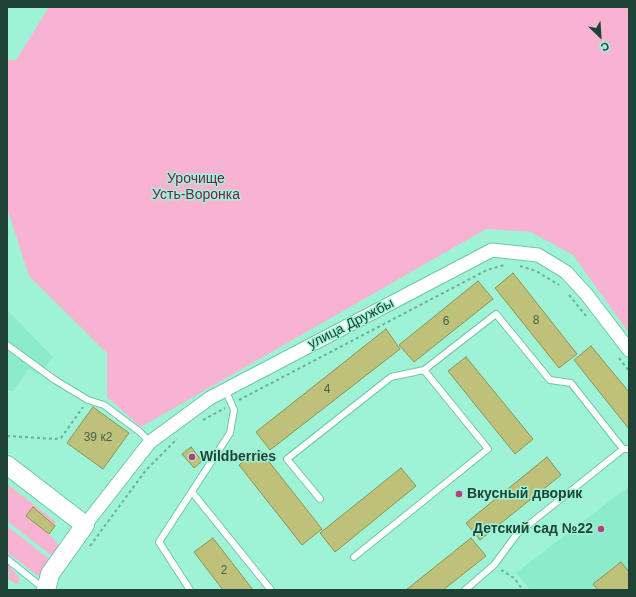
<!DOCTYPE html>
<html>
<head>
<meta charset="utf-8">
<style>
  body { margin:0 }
  #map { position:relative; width:636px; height:597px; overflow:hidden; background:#9ef3d6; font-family:Arial,sans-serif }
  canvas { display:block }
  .frame { position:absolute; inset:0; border:8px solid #204338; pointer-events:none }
  .north { position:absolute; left:580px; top:16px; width:40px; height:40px; -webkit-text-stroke:3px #9ef3d6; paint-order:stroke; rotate:155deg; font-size:11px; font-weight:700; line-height:16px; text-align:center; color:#204338 }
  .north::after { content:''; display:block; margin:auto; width:14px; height:18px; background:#204338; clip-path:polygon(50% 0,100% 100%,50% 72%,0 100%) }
</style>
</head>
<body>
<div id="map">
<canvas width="636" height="597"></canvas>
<div class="frame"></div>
<div class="north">С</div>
</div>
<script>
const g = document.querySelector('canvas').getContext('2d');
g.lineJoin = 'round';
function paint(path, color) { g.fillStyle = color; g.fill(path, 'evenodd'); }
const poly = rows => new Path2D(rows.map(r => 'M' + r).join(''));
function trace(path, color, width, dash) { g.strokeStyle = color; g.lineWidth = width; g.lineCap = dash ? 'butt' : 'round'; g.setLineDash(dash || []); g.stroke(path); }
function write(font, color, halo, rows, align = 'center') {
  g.font = font + ' Arial,sans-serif'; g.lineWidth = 3; g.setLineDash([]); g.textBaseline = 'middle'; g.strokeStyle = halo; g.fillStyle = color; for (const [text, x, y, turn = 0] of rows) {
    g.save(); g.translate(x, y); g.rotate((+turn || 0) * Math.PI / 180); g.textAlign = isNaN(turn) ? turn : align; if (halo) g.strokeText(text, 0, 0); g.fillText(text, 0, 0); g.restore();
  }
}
paint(poly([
  [7,310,53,357,40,375,29,369,13,391,9,391,7,389],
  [629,486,629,590,530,590,516,573]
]), '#8cebca');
paint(poly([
  [49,7,629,7,629,333,573,255,531,232,486,229,141,427,107,397,107,353,29,276,7,208,7,60,16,60],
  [7,484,55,521,55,526,33,508,26,516,49,534,59,545,60,549,55,558,7,521],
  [7,526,52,561,41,578,7,552],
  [7,563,20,579,17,585,7,578,10,573,7,570]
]), '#f8b3d2');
const building = poly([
  [513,273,577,354,559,368,495,288,513,273],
  [478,281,493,299,414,362,399,345,478,281],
  [386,329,400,349,270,450,256,432,386,329],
  [591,346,629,392,629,429,574,360,591,346],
  [466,357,533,439,515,454,448,371,466,357],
  [93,407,129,433,103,469,67,443,93,407],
  [191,447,202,461,194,468,182,454,191,447],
  [259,449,322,529,302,545,239,465,259,449],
  [547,457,561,475,480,540,466,523,547,457],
  [401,468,416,486,335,552,320,533,401,468],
  [33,507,55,526,49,534,26,516,33,507],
  [213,538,253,590,223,590,194,552,213,538],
  [471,538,486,556,443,590,406,590,471,538],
  [621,562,629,572,629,590,598,590,593,584,621,562]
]);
paint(building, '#bec17a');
trace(building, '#90924d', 1);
const lane = poly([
  [7,345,55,380,88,400,104,405,140,432,150,442],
  [192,492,271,590],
  [320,499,287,459,391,377,424,370,496,314,550,380,571,383,623,449],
  [354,557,488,449,424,370],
  [7,559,43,588],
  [190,590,159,542,230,433,234,410,225,389],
  [465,590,494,565,517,534,623,449,629,449]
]);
const street = poly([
  [85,525,150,442,210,398,492,250,538,255,566,272,587,295,629,350]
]);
const secondary = poly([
  [7,465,85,525,50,574,46,590]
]);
trace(lane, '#72c5aa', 8);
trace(street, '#72c5aa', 15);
trace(secondary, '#72c5aa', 20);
trace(poly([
  [520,266,536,271,559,285],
  [569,295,587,317],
  [619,358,629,371],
  [239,400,487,270,504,265],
  [203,420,225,408],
  [7,436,55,439,61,438,83,407],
  [90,546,146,470,177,439],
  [501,570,514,578,523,590]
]), '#6daf99', 2, [3, 3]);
trace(lane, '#fff', 6);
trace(street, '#fff', 13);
trace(secondary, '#fff', 18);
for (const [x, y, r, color] of [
  [192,457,4,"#bc3a82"],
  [459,494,4,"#bc3a82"],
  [601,529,4,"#bc3a82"]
]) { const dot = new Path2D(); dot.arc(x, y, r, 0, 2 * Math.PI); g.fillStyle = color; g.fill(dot); trace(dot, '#9ef3d6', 1.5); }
write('12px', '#486248', null, [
  ["8",536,321],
  ["6",446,322],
  ["4",327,390],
  ["39 к2",98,438],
  ["2",224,571]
]);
write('14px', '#771a4f', '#9ef3d6', [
  ["Урочище",196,179],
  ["Усть-Воронка",196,195]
]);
write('14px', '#204338', '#9ef3d6', [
  ["улица Дружбы",351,324,-27]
]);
write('bold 14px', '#204338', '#9ef3d6', [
  ["Wildberries",200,457],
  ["Вкусный дворик",467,494],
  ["Детский сад №22",593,529,"right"]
], 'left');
</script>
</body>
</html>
